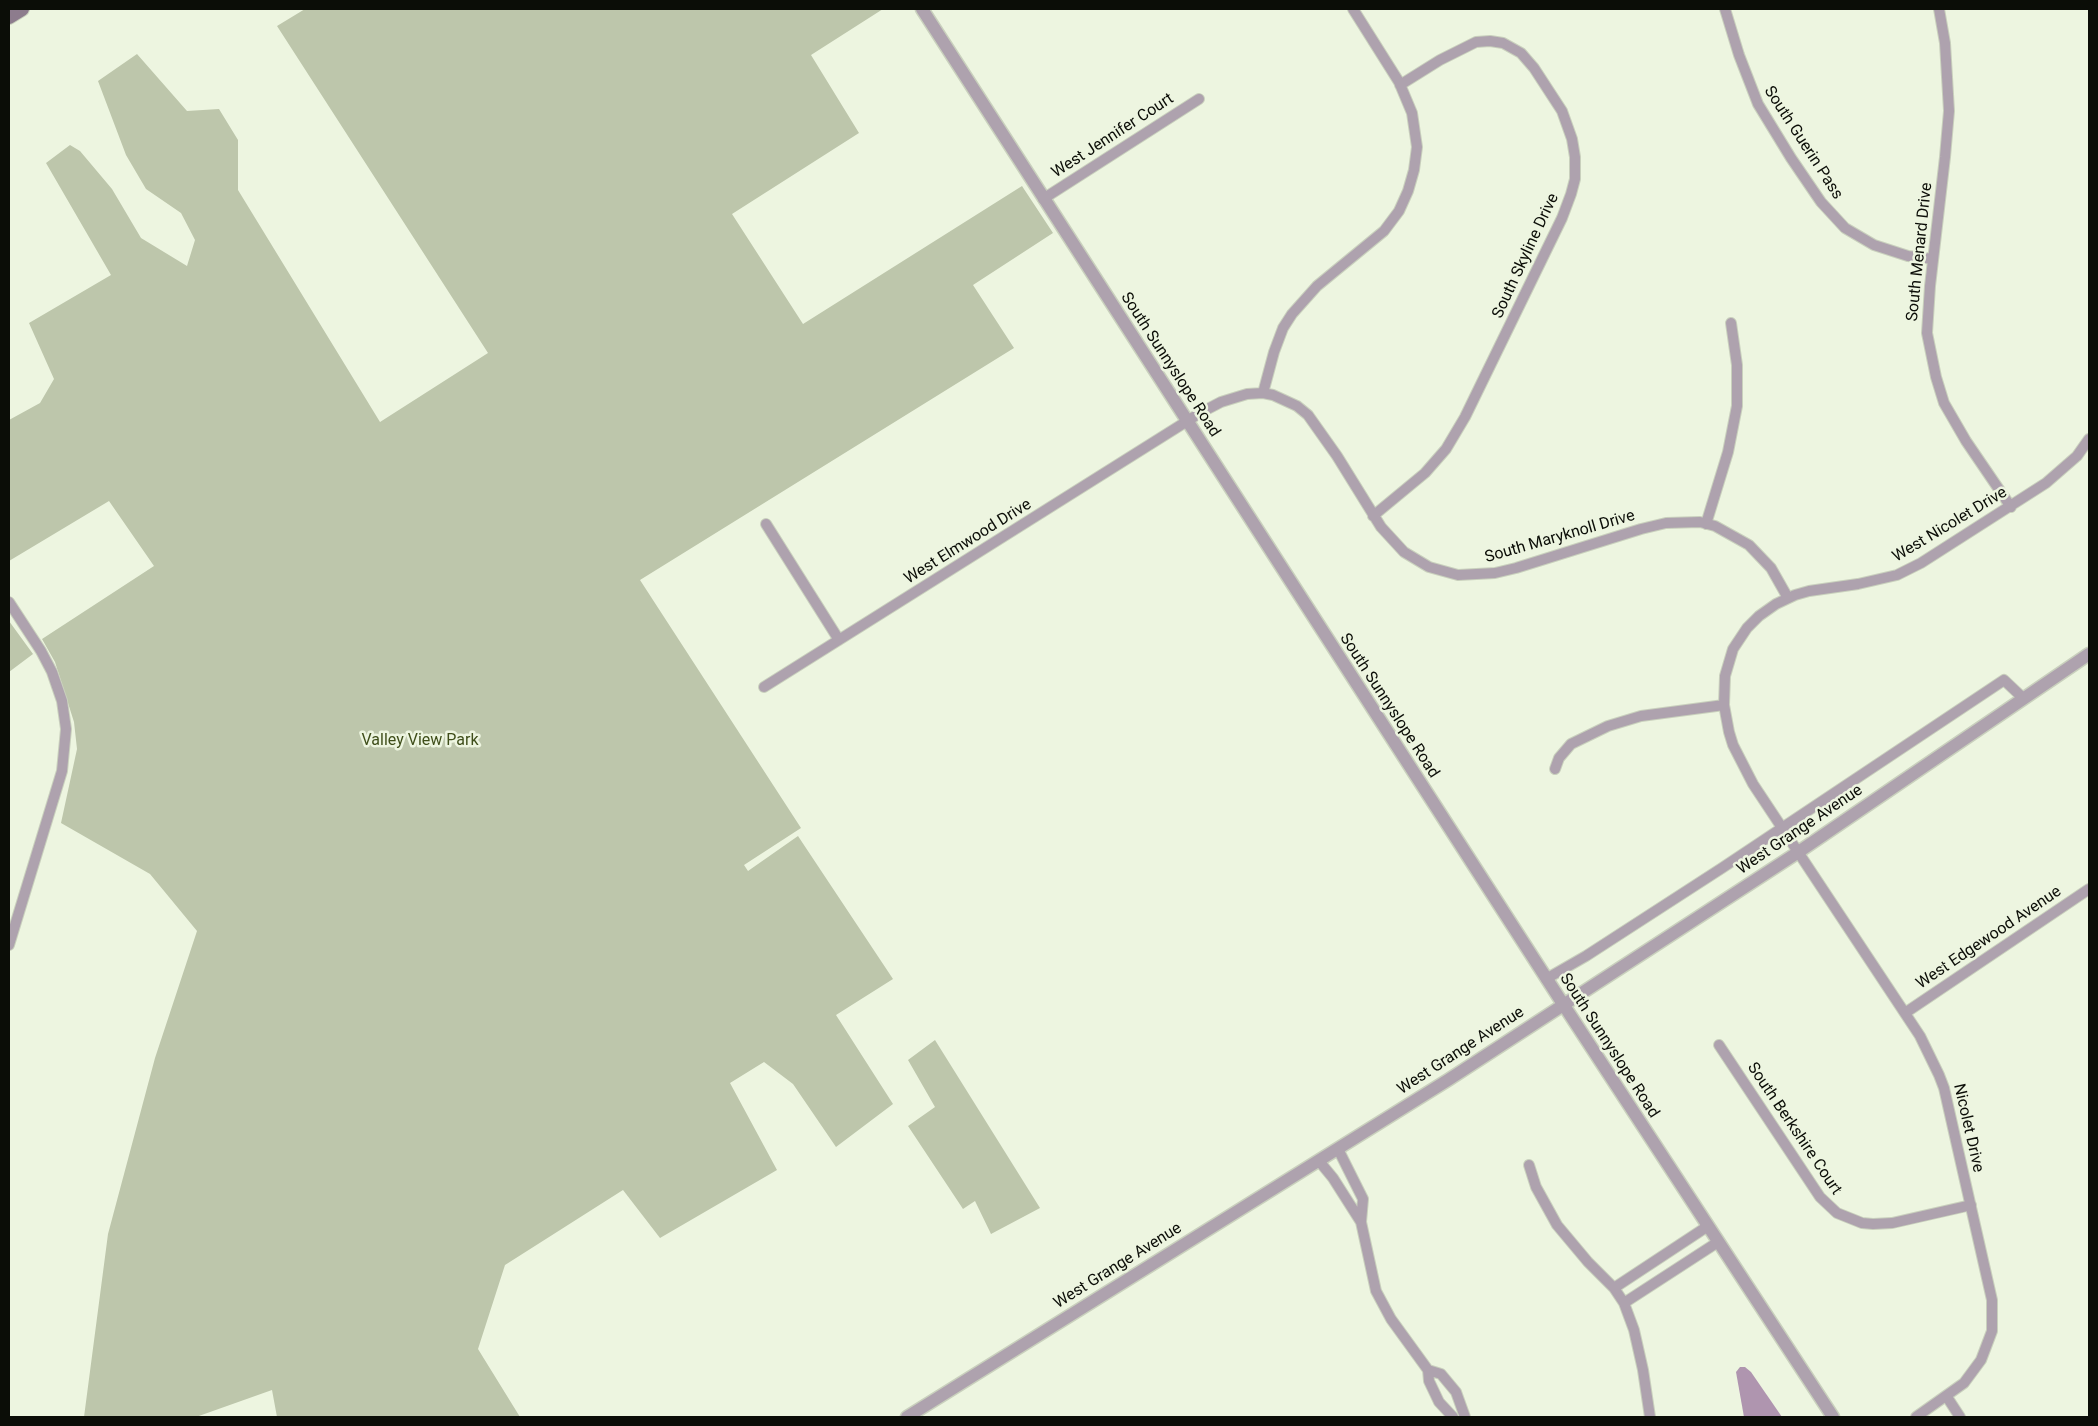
<!DOCTYPE html>
<html>
<head>
<meta charset="utf-8">
<style>
  body { margin:0 }
  #map { position:relative; width:2098px; height:1426px; overflow:hidden; background:#edf5e0; font-family:Roboto,sans-serif }
  canvas { display:block }
  .frame { position:absolute; inset:0; border:10px solid #0b0d07; pointer-events:none }
</style>
</head>
<body>
<div id="map">
<canvas width="2098" height="1426"></canvas>
<div class="frame"></div>
</div>
<script>
const g = document.querySelector('canvas').getContext('2d');
g.lineJoin = 'round';
function paint(path, color) { g.fillStyle = color; g.fill(path, 'evenodd'); }
const poly = rows => new Path2D(rows.map(r => 'M' + r).join(''));
function trace(path, color, width, dash) { g.strokeStyle = color; g.lineWidth = width; g.lineCap = dash ? 'butt' : 'round'; g.setLineDash(dash || []); g.stroke(path); }
function write(font, color, halo, rows, align = 'center') {
  g.font = font + ' Roboto,sans-serif'; g.lineWidth = 5; g.setLineDash([]); g.textBaseline = 'middle'; g.strokeStyle = halo; g.fillStyle = color; for (const [text, x, y, turn = 0] of rows) {
    g.save(); g.translate(x, y); g.rotate((+turn || 0) * Math.PI / 180); g.textAlign = isNaN(turn) ? turn : align; if (halo) g.strokeText(text, 0, 0); g.fillText(text, 0, 0); g.restore();
  }
}
paint(poly([
  [305,9,883,9,811,55,859,133,732,214,803,324,1022,186,1053,233,973,285,1014,348,640,580,801,828,744,865,748,871,798,836,893,979,836,1015,893,1104,836,1147,793,1084,764,1062,730,1083,777,1170,660,1238,623,1190,505,1265,478,1349,520,1417,277,1417,272,1390,196,1417,84,1417,108,1234,155,1058,197,931,150,874,61,823,77,749,74,722,55,662,42,639,154,566,109,501,9,561,9,420,40,403,54,379,29,323,111,275,46,163,70,145,80,151,112,189,141,238,187,266,195,240,181,213,146,189,126,155,98,81,137,54,187,111,219,109,238,140,238,190,380,422,488,353,277,26],
  [9,621,33,654,9,672],
  [935,1040,1040,1208,991,1234,975,1201,963,1209,908,1126,935,1107,908,1060]
]), '#bdc6ab');
paint(poly([
  [1740,1367,1745,1367,1751,1372,1782,1417,1744,1417,1736,1372]
]), '#af95af');
const minor = poly([
  [1725,9,1739,55,1758,104,1791,158,1821,202,1845,228,1874,245,1908,256,1933,259],
  [1939,9,1945,43,1949,111,1945,157,1930,286,1927,333,1936,377,1944,403,1966,441,2011,507],
  [1043,199,1199,99],
  [1263,393,1274,352,1283,328,1292,314,1317,286,1384,231,1399,211,1408,191,1414,170,1417,147,1412,113,1399,82,1353,9],
  [1373,516,1425,473,1446,449,1465,417,1562,218,1571,194,1575,179,1575,157,1572,139,1562,111,1534,68,1521,53,1503,43,1490,41,1476,42,1440,60,1400,85],
  [766,524,839,640],
  [1706,524,1728,452,1737,406,1737,365,1731,323],
  [9,602,41,651,52,672,62,701,66,729,62,771,9,945],
  [764,687,1200,413,1221,402,1247,394,1263,393,1273,395,1297,406,1308,415,1337,456,1381,527,1404,552,1429,567,1458,575,1495,573,1516,568,1641,529,1666,523,1700,522,1715,526,1749,545,1771,568,1788,598],
  [1555,769,1559,758,1571,744,1608,726,1641,716,1724,705],
  [1546,979,1586,956,1722,868,2004,680,2023,698],
  [1905,1013,2089,889],
  [1719,1045,1820,1197,1837,1213,1862,1223,1873,1224,1892,1223,1971,1205],
  [1338,1149,1363,1199,1361,1222,1376,1291,1391,1319,1428,1370,1429,1381,1439,1402,1453,1417],
  [1319,1161,1333,1178,1361,1222],
  [1529,1165,1536,1187,1557,1225,1588,1262,1614,1288,1624,1303,1634,1330,1643,1370,1650,1417],
  [1614,1288,1708,1226],
  [1624,1303,1718,1242],
  [1428,1370,1441,1374,1456,1392,1465,1417],
  [1947,1397,1960,1417],
  [1916,1417,1964,1383,1981,1360,1992,1331,1992,1300,1944,1088,1939,1075,1920,1036,1753,784,1733,745,1729,732,1724,705,1725,676,1733,649,1747,628,1759,616,1776,604,1795,595,1809,591,1858,584,1897,575,1921,563,2046,483,2077,456,2089,439]
]);
const tertiary = poly([
  [922,9,1563,1004,1833,1417],
  [907,1417,1448,1080,1797,853,2089,654]
]);
const secondary = poly([
  [9,17,22,9]
]);
trace(minor, '#c9d0bd', 12);
trace(tertiary, '#c9d0bd', 15);
trace(secondary, '#c9d0bd', 16);
trace(minor, '#aea2ae', 10);
trace(tertiary, '#aea2ae', 12);
trace(secondary, '#8d7c8d', 14);
write('16px', '#0b0d07', '#edf5e0', [
  ["West Jennifer Court",1113,136,-33],
  ["South Guerin Pass",1803,143,57],
  ["South Menard Drive",1920,252,-84],
  ["South Skyline Drive",1526,256,-65],
  ["South Sunnyslope Road",1170,365,57],
  ["West Nicolet Drive",1950,525,-31],
  ["South Maryknoll Drive",1560,537,-16],
  ["West Elmwood Drive",968,542,-32],
  ["South Sunnyslope Road",1389,706,57],
  ["West Grange Avenue",1800,830,-34],
  ["West Edgewood Avenue",1989,938,-34],
  ["South Sunnyslope Road",1609,1046,57],
  ["West Grange Avenue",1461,1051,-33],
  ["Nicolet Drive",1968,1128,77],
  ["South Berkshire Court",1794,1129,56],
  ["West Grange Avenue",1118,1266,-32]
]);
write('16px', '#3f4e1a', '#edf5e0', [
  ["Valley View Park",420,741]
]);
</script>
</body>
</html>
